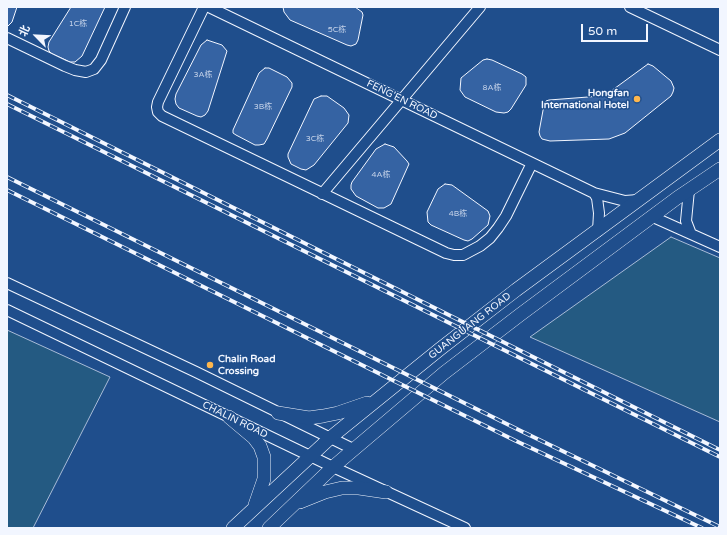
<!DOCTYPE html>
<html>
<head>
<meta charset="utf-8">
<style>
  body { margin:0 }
  #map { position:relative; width:727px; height:535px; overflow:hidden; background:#1f4e8c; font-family:"Varela Round","Noto Sans SC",sans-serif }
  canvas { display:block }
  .frame { position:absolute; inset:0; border:8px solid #f2f6ff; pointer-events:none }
  .north { position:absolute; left:16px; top:16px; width:40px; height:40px; -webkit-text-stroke:3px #1f4e8c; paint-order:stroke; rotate:294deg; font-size:11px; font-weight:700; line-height:16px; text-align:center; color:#f2f6ff }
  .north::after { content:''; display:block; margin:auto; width:14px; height:18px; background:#f2f6ff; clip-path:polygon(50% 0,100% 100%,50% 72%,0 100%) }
  .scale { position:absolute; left:581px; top:24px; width:67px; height:18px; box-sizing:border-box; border:2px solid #f2f6ff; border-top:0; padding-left:5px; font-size:12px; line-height:14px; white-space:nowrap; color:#f2f6ff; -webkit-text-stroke:3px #1f4e8c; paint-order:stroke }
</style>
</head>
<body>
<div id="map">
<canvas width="727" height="535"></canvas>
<div class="frame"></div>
<div class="north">北</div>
<div class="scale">50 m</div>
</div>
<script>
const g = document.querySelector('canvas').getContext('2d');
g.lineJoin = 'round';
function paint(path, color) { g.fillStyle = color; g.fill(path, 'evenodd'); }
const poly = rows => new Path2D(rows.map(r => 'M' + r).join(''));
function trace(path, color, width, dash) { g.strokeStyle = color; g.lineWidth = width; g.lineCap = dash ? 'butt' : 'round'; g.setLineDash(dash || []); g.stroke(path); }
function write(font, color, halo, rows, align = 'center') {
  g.font = font + ' "Varela Round","Noto Sans SC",sans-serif'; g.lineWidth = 3; g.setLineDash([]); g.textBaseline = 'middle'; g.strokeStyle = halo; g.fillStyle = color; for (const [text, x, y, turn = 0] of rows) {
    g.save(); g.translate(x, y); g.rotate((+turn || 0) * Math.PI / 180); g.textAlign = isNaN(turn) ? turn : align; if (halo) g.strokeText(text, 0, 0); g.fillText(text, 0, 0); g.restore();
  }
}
const green = poly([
  [671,237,720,258,720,422,530,337,671,237],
  [7,330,110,377,33,528,7,528,7,330]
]);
paint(green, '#245a82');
trace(green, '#a8bbd7', 1);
const building = poly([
  [7,7,17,7,12,22,7,27,7,7],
  [71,7,105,7,82,56,75,62,70,62,52,54,49,51,48,47,49,42,71,7],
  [283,7,355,7,362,12,363,15,358,40,356,44,351,46,347,45,290,20,284,12,283,7],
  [207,40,222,45,227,51,208,111,205,115,201,117,197,116,179,108,176,104,175,99,176,94,201,45,207,40],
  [487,59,492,60,522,74,526,77,526,85,511,109,508,112,504,113,496,112,465,97,460,90,461,78,483,60,487,59],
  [648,64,653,66,671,81,674,88,673,92,671,96,625,133,609,139,550,141,542,139,540,136,539,132,544,105,546,101,549,100,601,96,607,94,648,64],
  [265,68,269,68,287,77,292,83,292,87,267,139,264,144,259,145,255,145,236,135,233,133,233,130,259,73,265,68],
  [321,96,327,96,344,108,349,115,348,123,314,165,306,170,301,169,291,164,288,157,288,154,314,99,321,96],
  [385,144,394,147,407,161,409,164,391,204,384,208,378,208,356,196,351,189,351,185,352,182,376,149,385,144],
  [445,184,452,185,488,211,490,216,488,225,472,239,468,241,464,240,431,225,428,222,427,212,438,189,445,184]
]);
paint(building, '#3563a3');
trace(building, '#f2f6ff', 1);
const minor = poly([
  [204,7,158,102,157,107,158,112,162,116,446,253,454,255,463,255,480,246,490,238,498,228,506,216,532,163],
  [209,7,594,193],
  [630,7,720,50],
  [7,38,65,66,75,70,86,72,94,69,101,60,125,7],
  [689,190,686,221,691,234],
  [322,194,480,7],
  [653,217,720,247],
  [598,231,599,213,597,198,594,193,625,201,638,200],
  [7,283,196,372,353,449],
  [7,310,333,467,465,528]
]);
const major = poly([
  [278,413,309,418,323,416,338,413,367,403],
  [229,417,254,438,260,446,264,457,264,479,255,505],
  [300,502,325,492,342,488,359,488,386,492],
  [233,528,330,438,440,349,516,290,720,140],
  [269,528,333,467,444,373,521,314,677,198,720,169]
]);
trace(minor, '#f2f6ff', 12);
trace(major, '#f2f6ff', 14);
trace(minor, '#1f4e8c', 10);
trace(major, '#1f4e8c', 13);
const rail = poly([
  [7,95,720,450],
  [7,104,720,457],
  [7,177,521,431,720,527],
  [7,190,516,441,702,528]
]);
trace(rail, '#f2f6ff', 4);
trace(rail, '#1f4e8c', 2.5, [8]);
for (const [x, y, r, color] of [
  [637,99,4,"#ffb74d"],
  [210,365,4,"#ffb74d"]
]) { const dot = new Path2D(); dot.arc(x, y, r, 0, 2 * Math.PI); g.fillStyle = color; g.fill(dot); trace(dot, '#1f4e8c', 1.5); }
write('8px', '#c3d1e8', null, [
  ["1C栋",78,24],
  ["5C栋",337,30],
  ["3A栋",203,75],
  ["8A栋",492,88],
  ["3B栋",263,107],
  ["3C栋",315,139],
  ["4A栋",381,175],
  ["4B栋",458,214]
]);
write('bold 10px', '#f2f6ff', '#1f4e8c', [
  ["Hongfan",629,93],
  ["International Hotel",629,105],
  ["Chalin Road",218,359,"left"],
  ["Crossing",218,371,"left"]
], 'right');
write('10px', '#f2f6ff', '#1f4e8c', [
  ["FENG'EN ROAD",402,100,26],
  ["GUANGUANG ROAD",470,326,-38],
  ["CHALIN ROAD",235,420,26]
]);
</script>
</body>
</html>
